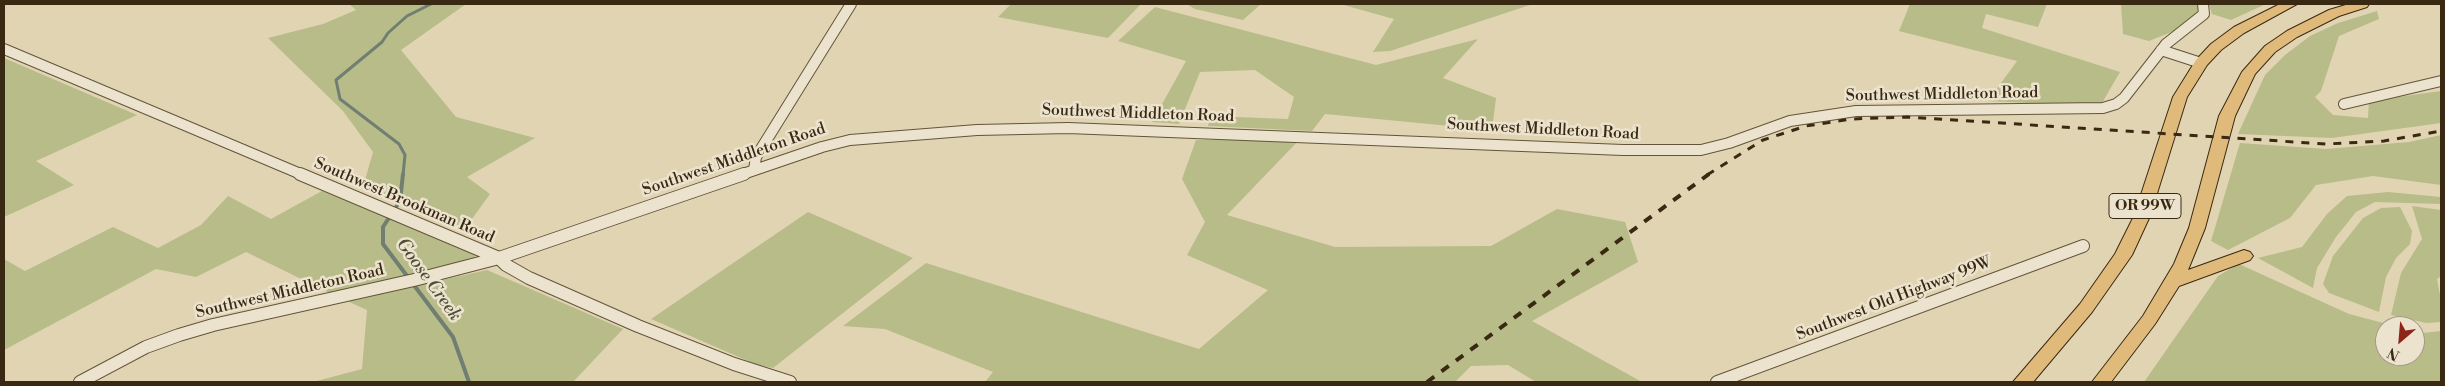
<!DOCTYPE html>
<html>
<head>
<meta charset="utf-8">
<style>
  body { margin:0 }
  #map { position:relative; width:2445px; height:386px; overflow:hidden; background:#e1d4b3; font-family:"Libre Bodoni",serif }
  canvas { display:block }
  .frame { position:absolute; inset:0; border:5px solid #392912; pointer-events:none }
  .north { position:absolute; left:2375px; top:316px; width:50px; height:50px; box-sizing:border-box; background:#ece3ce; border:1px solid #a49983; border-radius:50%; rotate:207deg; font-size:14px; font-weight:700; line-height:20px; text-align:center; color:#392912 }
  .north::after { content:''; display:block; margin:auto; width:18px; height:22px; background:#8f2418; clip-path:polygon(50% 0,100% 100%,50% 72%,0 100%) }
</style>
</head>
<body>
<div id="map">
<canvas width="2445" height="386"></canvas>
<div class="frame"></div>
<div class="north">N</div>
</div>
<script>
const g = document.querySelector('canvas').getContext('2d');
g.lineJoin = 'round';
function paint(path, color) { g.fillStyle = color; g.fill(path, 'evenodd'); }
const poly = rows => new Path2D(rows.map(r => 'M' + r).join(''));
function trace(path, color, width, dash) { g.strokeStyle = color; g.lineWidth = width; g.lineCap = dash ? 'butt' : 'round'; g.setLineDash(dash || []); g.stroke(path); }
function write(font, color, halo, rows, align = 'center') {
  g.font = font + ' "Libre Bodoni",serif'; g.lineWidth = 5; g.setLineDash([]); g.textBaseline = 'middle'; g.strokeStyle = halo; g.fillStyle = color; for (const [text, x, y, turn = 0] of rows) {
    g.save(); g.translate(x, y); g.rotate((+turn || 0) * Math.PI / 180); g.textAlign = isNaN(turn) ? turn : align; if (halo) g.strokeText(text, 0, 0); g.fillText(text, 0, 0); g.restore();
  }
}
paint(poly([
  [349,4,466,4,401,50,456,117,535,138,467,177,490,194,464,230,363,187,373,152,343,111,268,38,323,24,356,10],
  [1011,4,1141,4,1108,38,998,17],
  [1186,4,1261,4,1243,20,1195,9],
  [1340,4,1533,4,1390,51,1373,52,1394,19],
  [1910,4,2047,4,2038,27,1986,14,1982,28,2120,72,2102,103,2049,104,1988,101,2017,61,1899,31],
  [2121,4,2198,4,2201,13,2179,29,2149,41,2123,34],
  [2209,4,2266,4,2231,20,2212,14],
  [1155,7,1376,65,1478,39,1443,78,1496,98,1492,130,1325,114,1312,131,1208,126,1210,116,1288,119,1294,97,1255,70,1200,72,1179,124,1152,122,1186,61,1118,41],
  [2377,11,2379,19,2339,36,2321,91,2315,97,2333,115,2368,118,2369,101,2441,91,2441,123,2332,138,2238,134,2265,75,2285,55,2310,36,2338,23],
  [4,58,137,115,36,161,74,185,4,217],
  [2441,135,2441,185,2373,176,2316,185,2290,218,2228,250,2211,241,2240,143,2326,149,2409,142],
  [1196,140,1299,140,1227,215,1335,247,1491,246,1557,209,1625,222,1638,262,1532,321,1642,382,1536,382,1508,365,1471,366,1455,382,985,382,993,372,885,329,843,326,926,263,1199,349,1268,290,1187,255,1205,222,1182,179],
  [322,191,477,254,470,262,334,295,246,252,196,277,156,269,4,350,4,259,25,271,113,227,158,248,201,225,228,196,271,219],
  [2388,192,2441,197,2441,204,2375,202,2356,212,2336,237,2317,268,2313,288,2258,258,2302,247,2327,214,2347,196],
  [2412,206,2441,210,2441,276,2437,279,2441,301,2441,322,2426,323,2391,315,2401,273,2422,239],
  [2400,207,2412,231,2410,244,2396,258,2386,277,2379,312,2329,293,2323,284,2333,256,2363,218,2381,208],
  [808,212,913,258,773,368,755,364,651,319],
  [2239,264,2349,314,2395,326,2385,326,2385,356,2415,356,2415,331,2422,333,2441,331,2441,382,2144,382,2218,276],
  [487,270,623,329,573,382,313,382,362,369,367,310,347,301]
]), '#b7bc89');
trace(poly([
  [403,175,405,155,399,144,340,99,336,80,382,42,388,33,407,16,431,4]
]), '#707f71', 3);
trace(poly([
  [403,174,400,201,383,227,383,244,453,337,469,382]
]), '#707f71', 4);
const minorFar1 = poly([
  [4,49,303,175],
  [2161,50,2201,63],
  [2344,104,2441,81],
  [754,170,756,157,851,4],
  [740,175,822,147,850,140,977,130,1068,128,1623,150,1701,150,1729,143,1790,121,1856,111,2103,108,2116,104,2124,98,2166,44,2204,14,2203,4]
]);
const minor = poly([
  [300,174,499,258,506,265,529,278,638,326,734,364,790,382],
  [80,382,146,347,179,335,213,325,414,280,499,258,744,174],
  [1717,382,2083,246]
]);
const highway = poly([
  [2280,4,2297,4,2244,33,2221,50,2207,65,2187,97,2150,216,2132,255,2092,312,2033,382,2013,382,2080,304,2115,254,2134,216,2173,97,2196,60,2211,44,2234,27,2280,4],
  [2349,4,2369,4,2367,7,2339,16,2297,37,2275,52,2255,74,2235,116,2205,228,2188,270,2244,250,2250,252,2253,256,2250,260,2179,286,2155,324,2111,382,2092,382,2143,316,2174,264,2189,228,2219,116,2242,72,2265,46,2287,31,2329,10,2349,4]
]);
trace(minorFar1, '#63543a', 12);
trace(minor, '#63543a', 14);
trace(highway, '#392912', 2);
trace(minorFar1, '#ece3ce', 10);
trace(minor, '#ece3ce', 12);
paint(highway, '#e0ba7a');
trace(poly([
  [1707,175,1763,140,1806,126,1851,119,1908,117,2326,144,2384,141,2441,131]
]), '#392912', 3, [8, 8]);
trace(poly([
  [1427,382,1709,174]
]), '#392912', 4, [9, 9]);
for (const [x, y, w] of [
  [2145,206,72]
]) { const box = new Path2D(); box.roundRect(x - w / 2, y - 12.5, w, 25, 4); g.fillStyle = '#ece3ce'; g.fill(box); trace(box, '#392912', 1); }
write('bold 15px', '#392912', null, [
  ["OR 99W",2145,206]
]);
write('16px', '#392912', '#ece3ce', [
  ["Southwest Middleton Road",1942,95,-1],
  ["Southwest Middleton Road",1138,114,2],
  ["Southwest Middleton Road",1543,130,3],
  ["Southwest Middleton Road",734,160,-19],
  ["Southwest Brookman Road",404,201,23],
  ["Southwest Middleton Road",290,292,-13],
  ["Southwest Old Highway 99W",1894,299,-21]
]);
write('italic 18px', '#504d3a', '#ece3ce', [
  ["Goose Creek",428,280,54]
]);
</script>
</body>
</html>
